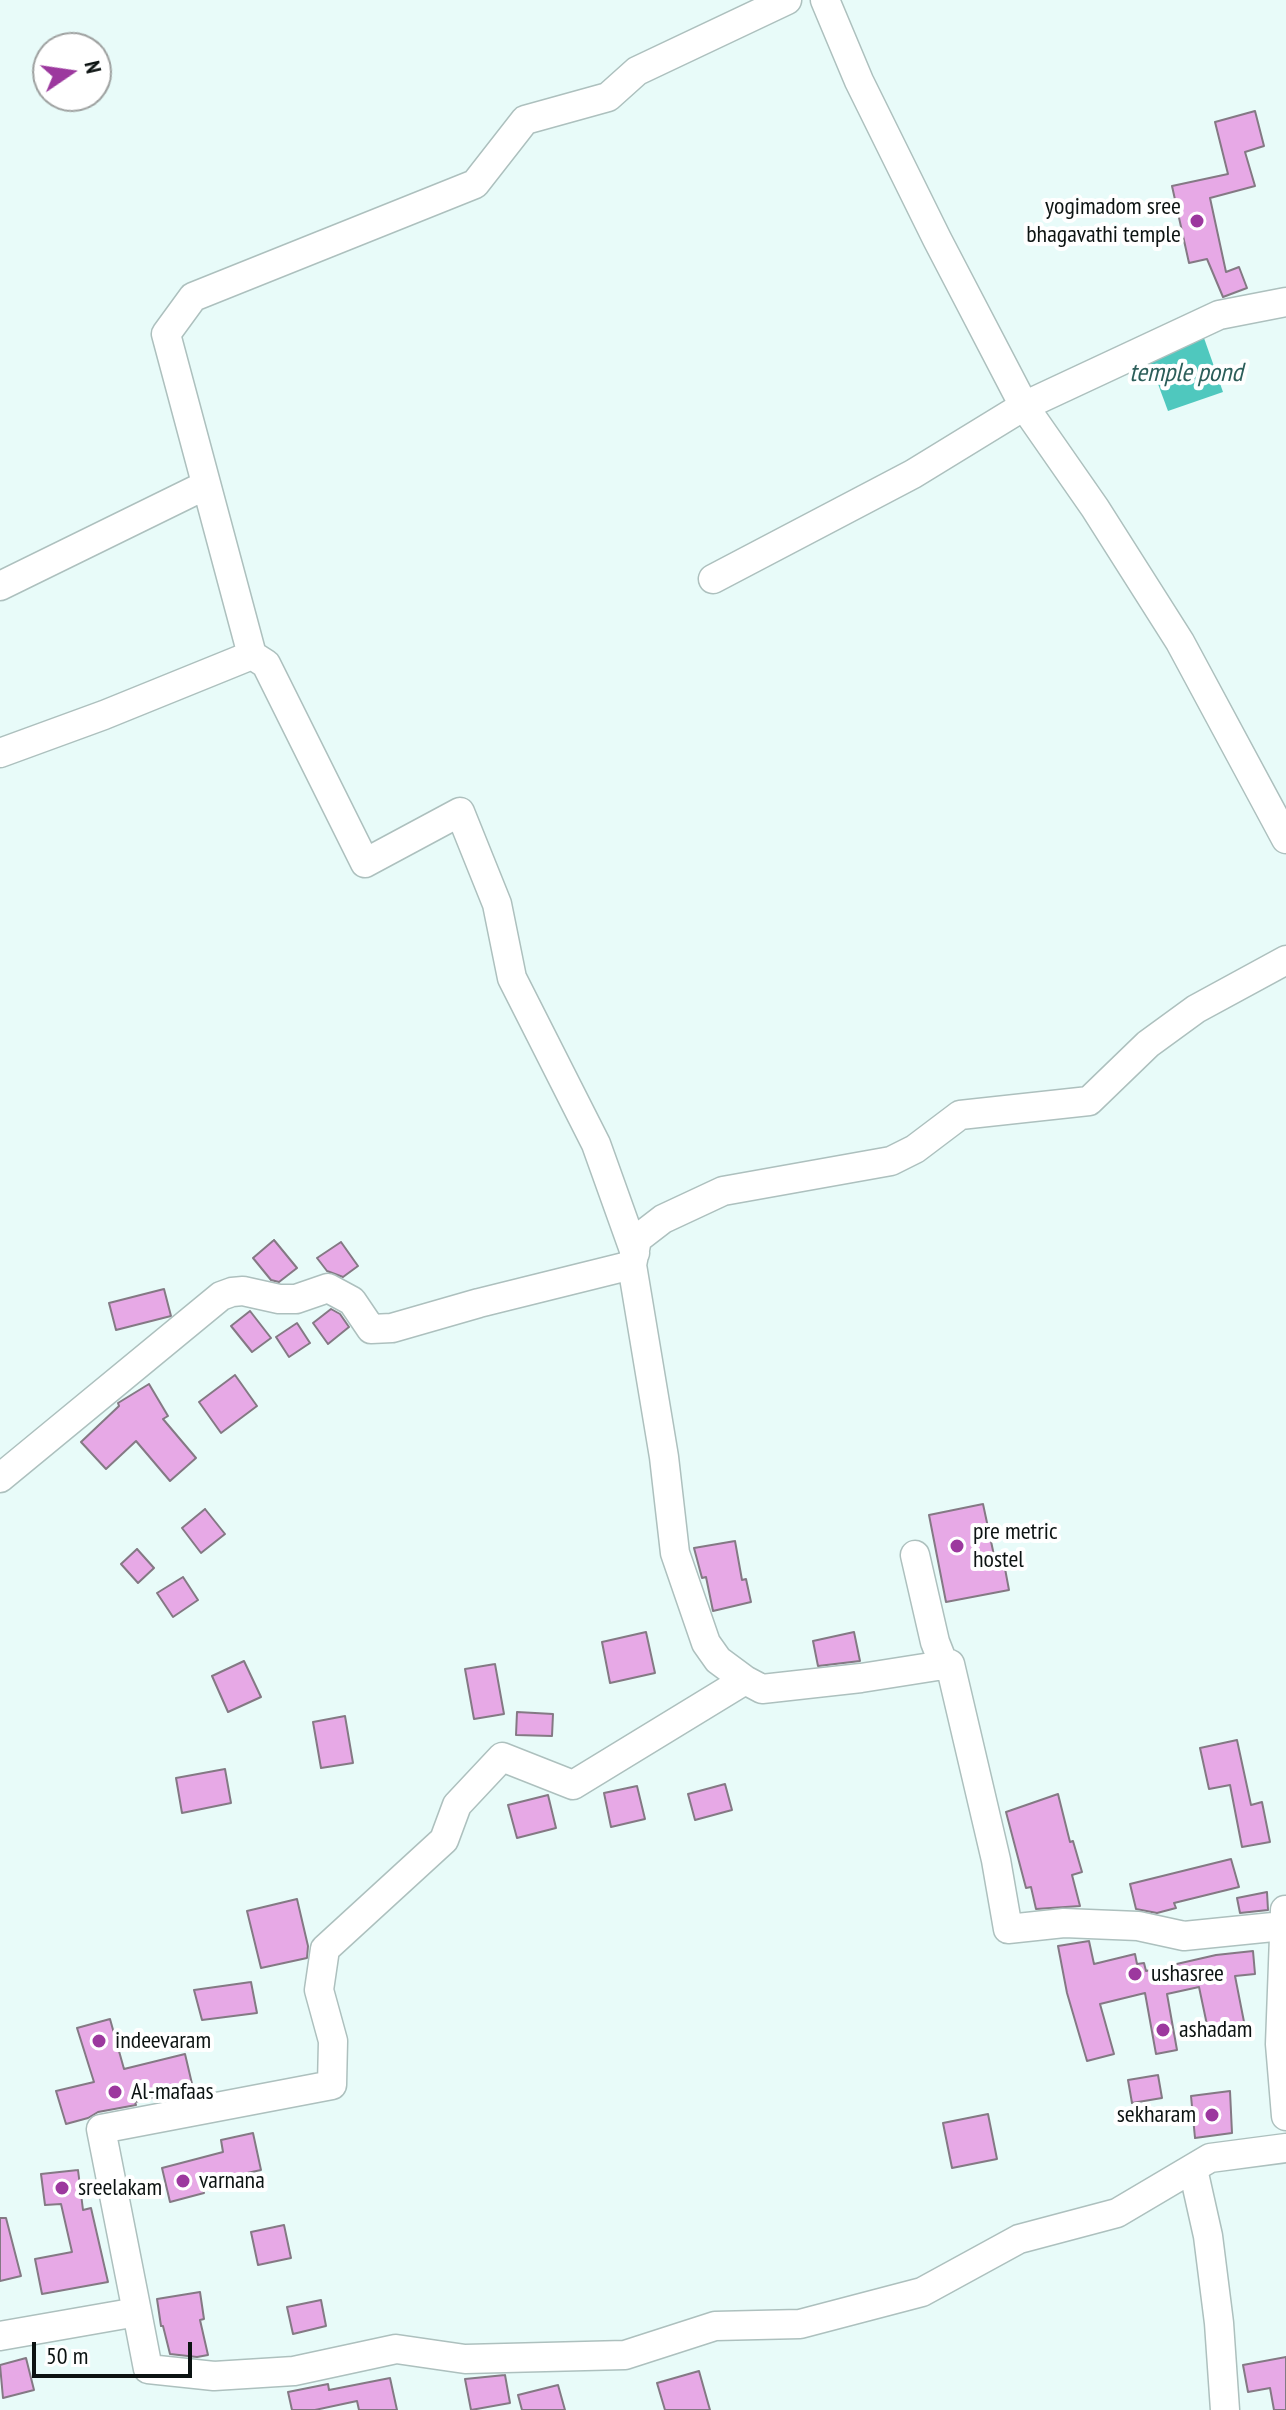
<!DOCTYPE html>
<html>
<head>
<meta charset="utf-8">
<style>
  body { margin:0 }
  #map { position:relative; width:1286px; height:2410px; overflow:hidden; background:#e8fbf9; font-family:"PT Sans Narrow",sans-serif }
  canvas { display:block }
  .north { position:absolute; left:32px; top:32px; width:80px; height:80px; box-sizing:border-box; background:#fff; border:2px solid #9ea1a0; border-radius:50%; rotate:77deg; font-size:22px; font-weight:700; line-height:32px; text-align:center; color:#0c1312 }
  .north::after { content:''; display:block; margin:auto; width:28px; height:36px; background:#9c389e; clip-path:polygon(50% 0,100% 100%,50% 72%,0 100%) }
  .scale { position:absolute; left:32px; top:2342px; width:160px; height:36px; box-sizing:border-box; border:4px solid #0c1312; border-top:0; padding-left:10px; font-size:24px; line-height:28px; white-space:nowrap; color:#0c1312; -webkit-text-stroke:6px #fff; paint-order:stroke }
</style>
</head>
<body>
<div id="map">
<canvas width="1286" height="2410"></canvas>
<div class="north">N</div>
<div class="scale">50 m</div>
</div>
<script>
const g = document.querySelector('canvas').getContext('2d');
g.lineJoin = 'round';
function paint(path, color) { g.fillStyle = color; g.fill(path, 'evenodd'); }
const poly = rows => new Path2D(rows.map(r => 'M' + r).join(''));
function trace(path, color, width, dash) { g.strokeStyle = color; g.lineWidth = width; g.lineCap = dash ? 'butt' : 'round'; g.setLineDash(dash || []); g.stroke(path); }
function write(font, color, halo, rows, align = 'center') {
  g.font = font + ' "PT Sans Narrow",sans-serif'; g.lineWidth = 8; g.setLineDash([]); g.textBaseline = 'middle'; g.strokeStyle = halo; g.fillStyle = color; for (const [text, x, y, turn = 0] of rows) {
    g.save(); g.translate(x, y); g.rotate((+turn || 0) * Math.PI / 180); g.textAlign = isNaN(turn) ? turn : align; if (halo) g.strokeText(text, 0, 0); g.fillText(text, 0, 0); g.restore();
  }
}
paint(poly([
  [1204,338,1223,392,1168,411,1148,357]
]), '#4fc8be');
const building = poly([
  [1255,111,1264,146,1245,152,1255,186,1210,198,1226,272,1239,267,1247,288,1223,297,1207,259,1189,263,1172,186,1228,174,1215,122,1255,111],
  [274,1240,297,1268,279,1282,271,1280,253,1258,274,1240],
  [341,1242,358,1266,343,1277,327,1271,317,1258,341,1242],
  [164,1289,171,1316,116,1330,109,1303,164,1289],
  [331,1309,340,1314,349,1327,328,1344,313,1323,331,1309],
  [250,1311,271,1338,252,1352,231,1326,250,1311],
  [297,1323,310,1343,289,1357,276,1337,297,1323],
  [235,1375,257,1406,221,1433,199,1402,235,1375],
  [149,1384,168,1416,163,1419,196,1458,170,1481,136,1441,106,1469,81,1442,119,1406,118,1403,149,1384],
  [983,1504,995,1560,1003,1558,1009,1590,946,1602,929,1515,983,1504],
  [205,1509,225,1534,201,1553,182,1528,205,1509],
  [735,1541,742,1580,746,1579,751,1602,713,1611,706,1577,702,1578,694,1548,735,1541],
  [137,1549,154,1568,138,1583,121,1564,137,1549],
  [183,1577,198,1600,173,1617,157,1593,183,1577],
  [646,1632,655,1673,610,1683,602,1642,646,1632],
  [854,1632,860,1661,818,1666,813,1641,854,1632],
  [244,1661,261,1697,228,1712,212,1676,244,1661],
  [495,1664,504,1714,474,1719,465,1669,495,1664],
  [517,1712,553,1714,552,1736,516,1735,517,1712],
  [345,1716,353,1763,321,1768,313,1722,345,1716],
  [1237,1740,1251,1805,1262,1802,1270,1842,1242,1847,1230,1785,1209,1789,1200,1748,1237,1740],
  [225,1769,231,1803,182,1813,176,1778,225,1769],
  [725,1784,732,1810,695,1820,688,1794,725,1784],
  [637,1786,645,1819,611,1827,604,1793,637,1786],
  [1058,1794,1070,1842,1073,1841,1082,1872,1072,1875,1080,1906,1036,1909,1031,1887,1026,1888,1006,1812,1058,1794],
  [548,1795,556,1828,517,1838,508,1805,548,1795],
  [1231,1859,1239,1887,1174,1903,1176,1908,1157,1913,1136,1909,1130,1884,1231,1859],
  [1267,1892,1268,1910,1240,1913,1237,1898,1267,1892],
  [297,1899,308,1946,307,1958,261,1968,247,1911,297,1899],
  [1089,1941,1094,1964,1135,1954,1137,1964,1144,1963,1146,1971,1216,1955,1253,1951,1255,1974,1235,1976,1246,2032,1210,2039,1199,1987,1167,1994,1177,2050,1156,2054,1145,1993,1100,2004,1114,2054,1087,2061,1067,1993,1058,1946,1089,1941],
  [251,1982,257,2013,202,2020,194,1990,251,1982],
  [110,2019,124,2069,185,2054,193,2088,135,2102,136,2105,98,2112,88,2118,66,2124,56,2091,94,2082,77,2028,110,2019],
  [1158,2075,1162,2098,1132,2103,1128,2080,1158,2075],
  [1230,2091,1232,2133,1195,2138,1191,2096,1230,2091],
  [988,2114,997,2159,952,2168,943,2123,988,2114],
  [253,2133,261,2170,201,2183,204,2193,170,2202,162,2168,223,2152,221,2140,253,2133],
  [78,2170,83,2210,91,2208,108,2282,42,2294,35,2259,72,2252,61,2204,45,2205,41,2174,78,2170],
  [0,2218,6,2218,21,2276,0,2281,0,2218],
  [284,2225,291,2258,258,2265,251,2232,284,2225],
  [200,2292,204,2319,200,2320,208,2355,197,2357,170,2354,163,2326,161,2326,157,2299,200,2292],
  [321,2300,326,2326,293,2334,287,2307,321,2300],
  [1286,2357,1286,2410,1274,2410,1270,2388,1248,2392,1243,2365,1286,2357],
  [26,2358,34,2390,3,2398,0,2365,26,2358],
  [699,2371,710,2410,665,2410,657,2383,699,2371],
  [505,2375,510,2403,471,2410,465,2379,505,2375],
  [390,2378,397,2410,359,2410,357,2401,315,2410,292,2410,288,2392,328,2384,329,2390,390,2378],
  [558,2385,565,2410,522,2410,518,2395,558,2385]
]);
paint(building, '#e7a9e6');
trace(building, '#847984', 2);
const minor = poly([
  [825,0,859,81,937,239,1024,406,1095,508,1180,642,1286,839],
  [713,579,913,474,1024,406,1219,315,1286,302],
  [0,586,206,485],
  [252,655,266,664,365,863,460,812,497,904,512,978,596,1144,635,1253],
  [0,753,104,715,252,655,166,334,193,297,475,184,525,120,608,97,637,71,787,0],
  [0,1478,221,1296,232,1292,243,1291,279,1299,296,1299,328,1288,352,1301,371,1329,392,1328,479,1303,632,1265,637,1239,663,1219,723,1191,891,1161,915,1149,960,1115,1089,1101,1148,1044,1196,1009,1286,960],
  [915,1555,935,1642,944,1665],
  [745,1680,762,1689,861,1678,950,1664,996,1860,1008,1929,1064,1923,1138,1926,1184,1936,1283,1926],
  [1285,1910,1280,2044,1286,2116],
  [1193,2169,1208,2236,1219,2323,1225,2410],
  [137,2312,101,2129,332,2085,333,2041,319,1990,325,1949,444,1840,457,1805,502,1757,573,1785,745,1680,718,1660,706,1643,675,1553,664,1457,632,1265],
  [0,2336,137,2312,148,2369,214,2376,294,2371,396,2349,465,2359,625,2355,715,2326,800,2324,922,2292,1019,2239,1117,2213,1210,2158,1286,2148]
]);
trace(minor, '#adc0be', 31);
trace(minor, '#fff', 28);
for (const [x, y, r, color] of [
  [1197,221,8,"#9c389e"],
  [957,1546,8,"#9c389e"],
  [1135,1974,8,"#9c389e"],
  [1163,2030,8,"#9c389e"],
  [99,2041,8,"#9c389e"],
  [115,2092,8,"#9c389e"],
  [1212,2115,8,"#9c389e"],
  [183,2181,8,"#9c389e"],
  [62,2188,8,"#9c389e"]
]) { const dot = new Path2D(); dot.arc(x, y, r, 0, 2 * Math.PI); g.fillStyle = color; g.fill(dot); trace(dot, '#fff', 3); }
write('24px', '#0c1312', '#fff', [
  ["yogimadom sree",1181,207,"right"],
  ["bhagavathi temple",1181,235,"right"],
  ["pre metric",973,1532],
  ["hostel",973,1560],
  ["ushasree",1151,1974],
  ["ashadam",1179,2030],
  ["indeevaram",115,2041],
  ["Al-mafaas",131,2092],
  ["sekharam",1196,2115,"right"],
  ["varnana",199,2181],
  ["sreelakam",78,2188]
], 'left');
write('italic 26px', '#2c5e5a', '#fff', [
  ["temple pond",1186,374]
]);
</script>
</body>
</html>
